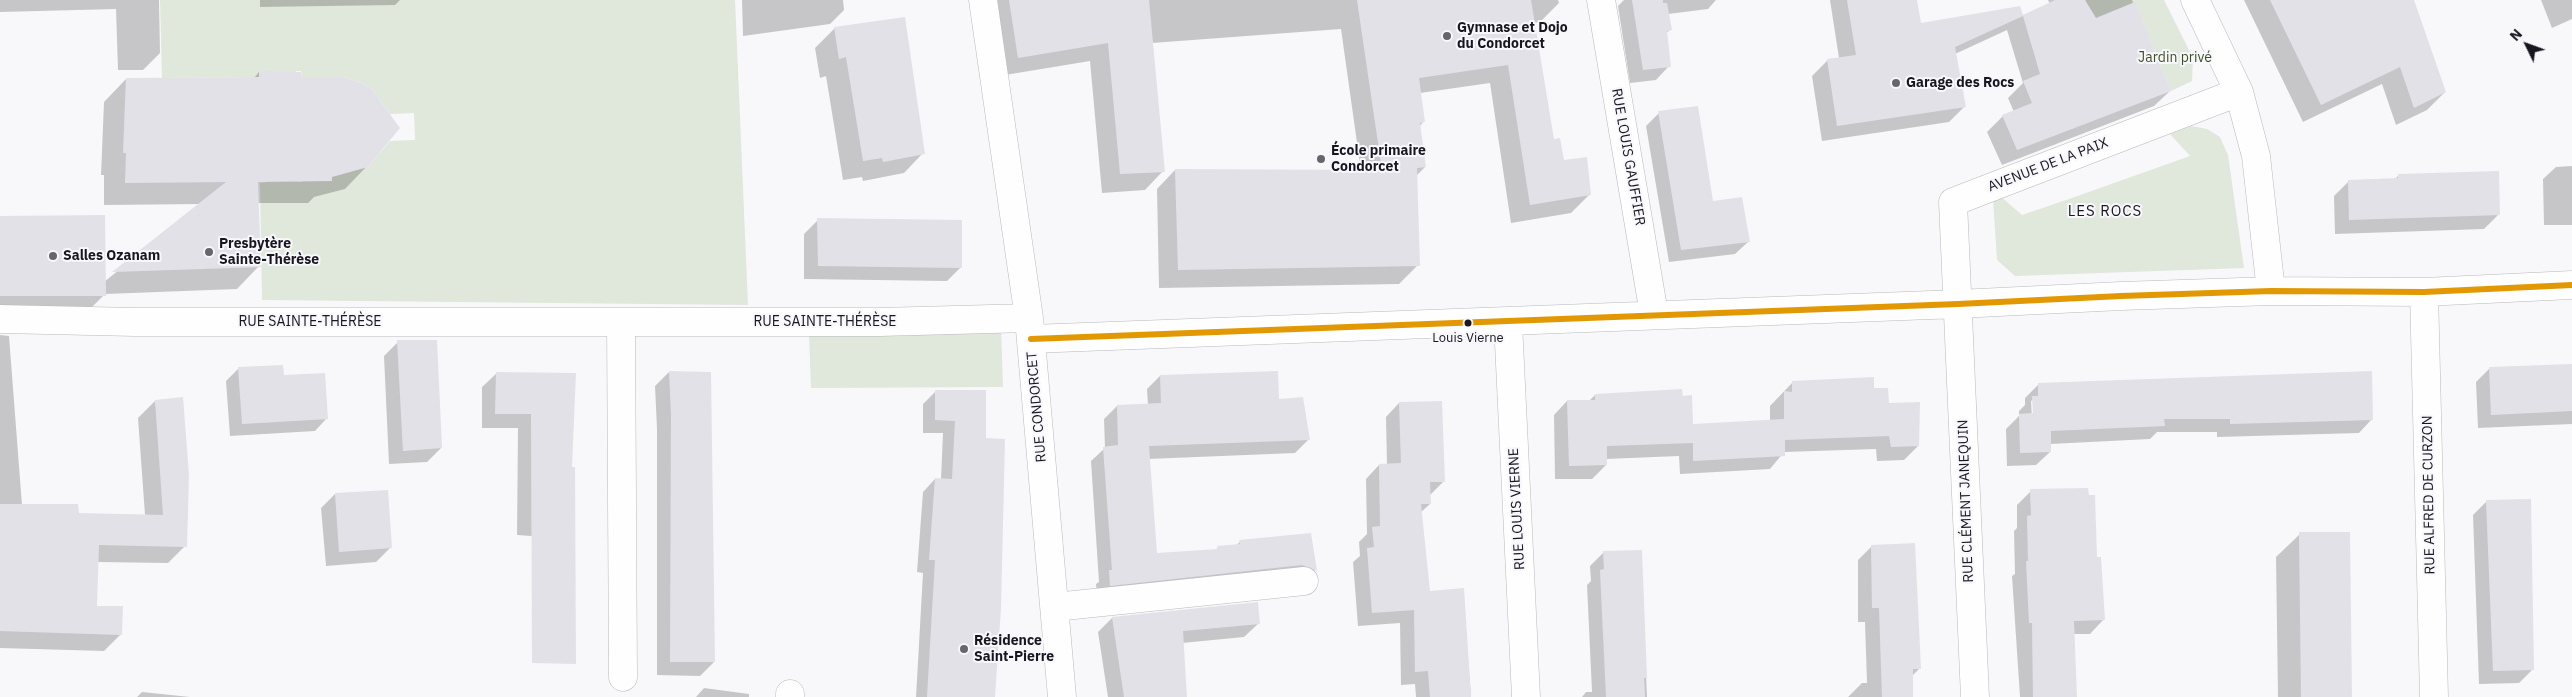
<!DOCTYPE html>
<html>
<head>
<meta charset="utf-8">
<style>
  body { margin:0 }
  #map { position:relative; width:2572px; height:697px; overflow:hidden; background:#f8f8fb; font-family:"IBM Plex Sans",sans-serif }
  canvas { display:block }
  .north { position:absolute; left:2502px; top:20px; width:50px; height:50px; -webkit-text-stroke:4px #f7f7fc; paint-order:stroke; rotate:312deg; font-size:14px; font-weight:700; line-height:20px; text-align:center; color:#181720 }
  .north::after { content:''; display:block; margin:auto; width:18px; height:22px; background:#181720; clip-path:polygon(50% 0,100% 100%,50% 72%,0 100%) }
</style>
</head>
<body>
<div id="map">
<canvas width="2572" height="697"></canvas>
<div class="north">N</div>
</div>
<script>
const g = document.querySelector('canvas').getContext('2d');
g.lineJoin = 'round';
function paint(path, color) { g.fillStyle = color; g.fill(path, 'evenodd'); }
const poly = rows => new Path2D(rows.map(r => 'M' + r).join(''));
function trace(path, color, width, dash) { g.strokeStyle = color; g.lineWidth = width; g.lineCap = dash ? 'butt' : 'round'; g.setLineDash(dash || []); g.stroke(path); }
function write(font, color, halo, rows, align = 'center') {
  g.font = font + ' "IBM Plex Sans",sans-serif'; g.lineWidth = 4; g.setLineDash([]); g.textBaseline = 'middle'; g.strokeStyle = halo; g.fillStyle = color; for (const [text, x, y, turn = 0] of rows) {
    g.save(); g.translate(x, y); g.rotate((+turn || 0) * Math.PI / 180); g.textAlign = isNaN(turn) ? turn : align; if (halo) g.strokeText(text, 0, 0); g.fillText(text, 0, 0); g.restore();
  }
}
paint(poly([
  [160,0,735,0,748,305,262,300,260,183,266,182,266,177,296,176,297,182,302,182,302,176,325,175,326,181,332,181,332,175,368,167,390,141,415,140,414,113,390,114,371,88,362,83,343,77,302,77,301,71,296,71,296,76,259,71,259,77,162,78],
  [2085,0,2164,0,2193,58,2192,81,2171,91,2135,3,2093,20],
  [2191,126,2207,129,2220,137,2228,155,2244,268,2015,276,1997,260,1993,199,1998,194,2022,215,2069,199,2190,156,2170,134],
  [1001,327,1003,387,811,388,809,333]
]), '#e0e7db');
paint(poly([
  [0,0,159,0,160,53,143,70,118,70,116,9,0,12],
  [260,0,400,0,395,5,260,7],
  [742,0,843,0,844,10,830,24,743,36],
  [988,0,1558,0,1559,3,1540,22,1534,23,1553,140,1563,161,1590,194,1571,213,1511,223,1490,83,1420,93,1424,121,1419,127,1425,167,1416,176,1418,265,1399,284,1159,288,1157,189,1175,170,1361,171,1341,29,1152,43,1163,171,1145,190,1102,193,1090,61,999,76],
  [1624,0,1716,0,1708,9,1668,14,1670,30,1666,33,1669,66,1656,80,1630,83,1618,6],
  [1830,0,1916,0,1920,25,2022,16,2050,4,2048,0,2132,0,2170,91,2154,106,2002,165,1987,132,2003,116,2014,112,2008,98,2023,83,2007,30,1955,54,1964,107,1949,122,1822,141,1812,76,1828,60,1839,58],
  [2244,0,2412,0,2445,92,2427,110,2396,125,2382,84,2303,122],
  [2541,0,2572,0,2572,19,2552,28],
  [835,28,923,153,904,173,863,181,862,177,843,180,826,76,820,78,815,48],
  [259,72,301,78,367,166,345,189,314,197,308,203,257,203,259,266,237,289,105,294,87,312,0,312,0,218,104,282,201,204,104,205,104,175,101,175,104,102,126,79,254,78],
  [1659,113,1712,203,1748,242,1735,254,1669,262,1646,126],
  [2572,166,2572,225,2544,225,2543,179,2556,167],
  [2398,176,2498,215,2484,229,2335,234,2334,196,2348,182,2394,180],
  [818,220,961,267,947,281,804,279,804,234],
  [0,335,9,336,22,505,78,514,145,515,138,418,155,401,185,546,168,563,97,562,96,607,121,634,104,651,0,648],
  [398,342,441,448,427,462,389,464,384,356],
  [2572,365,2572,424,2478,428,2476,382,2490,368],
  [239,368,327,418,315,431,230,436,226,381],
  [669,372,709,373,714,662,700,676,657,675,657,429,655,386],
  [1277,372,1278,400,1308,440,1295,453,1148,459,1156,555,1215,551,1218,548,1235,546,1240,542,1310,534,1315,570,1302,583,1097,598,1096,584,1099,582,1091,461,1105,448,1104,419,1117,406,1148,405,1147,389,1160,376],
  [497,373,574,374,559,538,517,535,518,428,482,428,482,387],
  [1793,382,1873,390,1888,405,1918,446,1904,460,1877,461,1876,449,1784,452,1770,469,1680,474,1679,456,1606,459,1606,465,1592,479,1555,479,1554,415,1567,401,1589,401,1595,395,1692,426,1770,421,1770,406],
  [2038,385,2372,419,2359,433,2217,437,2217,432,2157,432,2150,439,2050,444,2050,452,2036,465,2007,466,2006,429,2019,416,2019,411,2025,405,2025,398],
  [2034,399,2035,420,2032,420,2031,401],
  [936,391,984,439,993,697,916,697,923,573,917,572,923,492,935,479,941,479,943,433,923,433,923,404],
  [1399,403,1444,481,1430,495,1430,504,1420,513,1429,592,1463,590,1471,697,1416,697,1415,684,1401,685,1400,623,1358,626,1353,562,1360,556,1359,542,1367,534,1366,479,1379,465,1387,465,1386,417],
  [2031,491,2096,559,2104,619,2090,634,2073,634,2076,697,2020,697,2012,576,2015,574,2014,531,2017,528,2017,505],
  [335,494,390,548,376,562,326,566,321,508],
  [2487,501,2533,669,2519,683,2479,684,2473,515],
  [2300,534,2351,697,2278,697,2276,557],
  [1872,546,1920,668,1912,676,1912,697,1848,697,1862,683,1867,683,1865,622,1858,622,1858,560],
  [1641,551,1647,697,1582,697,1586,692,1592,692,1587,585,1591,581,1590,566,1604,552],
  [1112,618,1259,623,1244,637,1182,643,1186,697,1108,697,1098,632],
  [704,688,749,694,749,697,696,697],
  [142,692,190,697,137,697]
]), '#0003');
paint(poly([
  [1009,0,1149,0,1165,172,1120,174,1108,43,1018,58],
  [1357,0,1531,0,1554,139,1560,138,1564,160,1587,157,1591,195,1530,205,1508,65,1419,78,1425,122,1420,123,1426,167,1417,168,1420,266,1178,270,1175,169,1382,170],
  [1632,0,1663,0,1663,3,1667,3,1672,30,1667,31,1671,67,1643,70],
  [1847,0,1917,0,1921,23,2020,6,2023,15,2055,0,2085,0,2096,18,2135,2,2171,91,2017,150,2002,115,2032,103,2023,81,2040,74,2023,16,1955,47,1966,107,1837,126,1827,59,1856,55],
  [2270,0,2414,0,2446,92,2414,108,2400,67,2321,105],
  [905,17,925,154,883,162,882,158,863,161,846,57,839,59,834,27],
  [259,71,301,72,302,77,343,77,362,83,371,88,400,128,368,167,332,177,332,181,258,182,261,267,112,272,226,182,125,183,126,153,123,153,126,78,259,77],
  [1698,106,1713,201,1742,197,1750,242,1681,250,1658,111],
  [2499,171,2500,215,2349,220,2348,180,2398,178,2398,174],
  [105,215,106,296,0,296,0,216],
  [817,218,962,220,962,268,818,266],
  [397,340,437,340,442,448,403,451],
  [2572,364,2572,411,2491,415,2489,367],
  [283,365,284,375,325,373,328,419,242,424,238,367],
  [669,371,711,372,715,662,670,662,671,414],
  [1278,371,1279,399,1303,397,1310,440,1149,446,1157,553,1218,549,1217,546,1240,544,1239,540,1311,533,1317,571,1302,565,1110,586,1109,570,1112,570,1103,447,1118,445,1117,405,1161,403,1160,375],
  [2372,371,2373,420,2230,424,2230,419,2164,419,2165,426,2051,431,2051,452,2020,453,2019,414,2033,413,2032,396,2038,396,2038,383],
  [496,372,576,373,572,467,575,467,576,664,532,663,531,414,495,414],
  [1874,377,1874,388,1888,388,1889,403,1920,402,1919,446,1891,447,1889,436,1785,440,1785,456,1693,461,1693,443,1607,446,1607,465,1569,466,1567,400,1595,400,1595,394,1682,389,1683,396,1692,395,1693,424,1784,419,1784,391,1792,392,1792,381],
  [935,390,986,390,986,438,1005,439,1001,608,995,697,927,697,935,560,929,560,935,478,952,479,955,421,935,420],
  [183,397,189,475,187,547,99,545,97,606,123,606,122,635,0,631,0,504,78,504,79,513,163,515,155,400],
  [1442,401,1445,482,1430,482,1431,504,1421,504,1430,591,1464,588,1471,697,1430,697,1428,671,1415,672,1414,610,1372,613,1367,548,1374,547,1372,527,1380,526,1379,464,1401,463,1399,402],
  [2088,488,2089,495,2095,495,2097,557,2101,557,2105,620,2074,621,2077,697,2033,697,2032,623,2029,623,2026,561,2028,561,2027,516,2031,515,2030,489],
  [388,490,392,548,339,552,335,493],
  [2531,499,2534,670,2493,671,2486,500],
  [2299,532,2350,532,2352,697,2301,697],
  [1915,543,1921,669,1913,669,1913,697,1882,697,1879,608,1872,608,1871,545],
  [1642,550,1647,678,1644,678,1645,697,1606,697,1600,570,1604,569,1603,551],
  [1258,602,1260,624,1183,631,1187,697,1124,697,1112,617]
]), '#e2e1e8');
const minor = poly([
  [983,0,1029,318,1062,697],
  [1601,0,1654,314],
  [2195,0,2239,92,2256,156,2271,291],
  [2424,292,2434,697],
  [0,319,135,322,879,322,1029,318],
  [621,322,623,677],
  [1508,322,1526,697],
  [1031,339,1958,304,2121,296,2271,291,2424,292,2572,285],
  [1055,607,1304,581],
  [790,697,790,694],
  [1975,697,1953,202,2239,92]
]);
trace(minor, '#b9b8be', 29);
trace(minor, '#fefefe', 28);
trace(poly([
  [1031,339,1958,304,2121,296,2271,291,2424,292,2572,285]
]), '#e19803', 6);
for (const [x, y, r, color] of [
  [1447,36,5,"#66666d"],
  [1896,83,5,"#66666d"],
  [1321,159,5,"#66666d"],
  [209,252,5,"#66666d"],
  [53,256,5,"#66666d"],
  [1468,323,4.5,"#181720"],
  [964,649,5,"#66666d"]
]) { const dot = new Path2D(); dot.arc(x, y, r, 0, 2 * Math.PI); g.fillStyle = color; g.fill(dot); trace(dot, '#f7f7fc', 2); }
write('13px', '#181720', '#f7f7fc', [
  ["Louis Vierne",1468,338]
]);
write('bold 14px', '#181720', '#f7f7fc', [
  ["Gymnase et Dojo",1457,28],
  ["du Condorcet",1457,44],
  ["Garage des Rocs",1906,83],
  ["École primaire",1331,151],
  ["Condorcet",1331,167],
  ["Presbytère",219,244],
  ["Sainte-Thérèse",219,260],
  ["Salles Ozanam",63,256],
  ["Résidence",974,641],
  ["Saint-Pierre",974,657]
], 'left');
write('14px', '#3d5125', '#f7f7fc', [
  ["Jardin privé",2175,58]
]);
write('14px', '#181720', '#f7f7fc', [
  ["RUE LOUIS GAUFFIER",1628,157,80],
  ["AVENUE DE LA PAIX",2048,165,-21],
  ["RUE SAINTE-THÉRÈSE",310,322],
  ["RUE SAINTE-THÉRÈSE",825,322],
  ["RUE CONDORCET",1037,407,-95],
  ["RUE ALFRED DE CURZON",2429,495,-91],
  ["RUE CLÉMENT JANEQUIN",1966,501,-92],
  ["RUE LOUIS VIERNE",1517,509,-93]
]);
g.letterSpacing = '1px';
write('15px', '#181720', '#f7f7fc', [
  ["LES ROCS",2105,212]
]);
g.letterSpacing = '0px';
</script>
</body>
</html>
